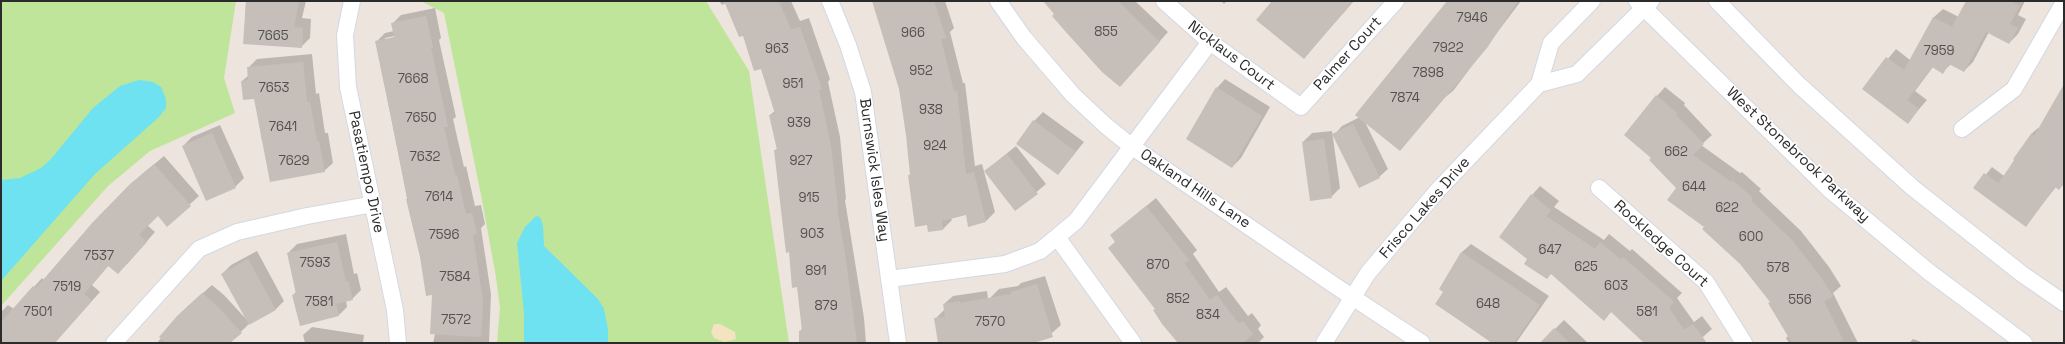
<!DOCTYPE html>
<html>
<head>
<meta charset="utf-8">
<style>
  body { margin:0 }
  #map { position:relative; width:2065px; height:344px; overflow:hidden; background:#ede4dd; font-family:"Space Grotesk",sans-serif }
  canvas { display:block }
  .frame { position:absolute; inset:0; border:2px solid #2b2b2b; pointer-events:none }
</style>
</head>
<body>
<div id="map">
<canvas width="2065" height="344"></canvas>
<div class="frame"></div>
</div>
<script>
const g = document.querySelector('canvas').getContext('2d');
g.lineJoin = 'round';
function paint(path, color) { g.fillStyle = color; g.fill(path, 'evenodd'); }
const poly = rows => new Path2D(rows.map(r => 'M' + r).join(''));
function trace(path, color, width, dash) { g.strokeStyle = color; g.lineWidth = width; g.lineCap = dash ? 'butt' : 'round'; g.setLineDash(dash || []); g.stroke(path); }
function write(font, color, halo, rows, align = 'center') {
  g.font = font + ' "Space Grotesk",sans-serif'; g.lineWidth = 3; g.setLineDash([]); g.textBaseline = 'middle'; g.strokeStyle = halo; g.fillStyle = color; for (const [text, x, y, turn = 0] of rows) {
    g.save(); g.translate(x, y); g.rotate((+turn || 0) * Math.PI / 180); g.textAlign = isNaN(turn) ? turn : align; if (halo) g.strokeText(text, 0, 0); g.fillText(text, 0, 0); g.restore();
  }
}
paint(poly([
  [1,1,236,1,224,78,235,113,150,151,108,186,1,306],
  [421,1,706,1,749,71,789,343,497,343,500,308,496,277,482,200,444,13]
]), '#bee599');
paint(poly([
  [714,324,720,324,735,332,736,339,725,342,714,338,711,332]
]), '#f3e3c0');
paint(poly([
  [139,80,153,82,161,87,166,99,166,108,159,117,95,174,1,281,1,180,20,178,41,168,51,159,93,108,120,86],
  [538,216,541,219,543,226,544,246,598,299,604,309,608,329,608,343,524,343,524,313,517,243,525,227,535,217]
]), '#6ee2f1');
paint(poly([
  [246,1,306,1,302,18,311,19,310,38,301,47,244,43],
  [719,1,791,1,800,21,809,18,830,79,828,82,840,137,846,199,845,200,864,318,866,343,800,343,800,331,803,328,798,286,789,251,775,150,778,148,770,115,775,111,761,68,726,3,722,5],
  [873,1,945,1,954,28,950,32,963,83,965,83,975,166,982,164,995,212,986,221,966,214,951,218,952,220,943,229,927,224,909,175,911,174,907,135,900,89],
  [1045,1,1135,1,1168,32,1128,77,1055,14],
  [1221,1,1227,1,1224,4],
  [1274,1,1354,1,1304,58],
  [1448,1,1521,1,1453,91,1443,99,1400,150,1365,122,1388,169,1379,177,1334,135,1342,126,1360,117],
  [1967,1,2025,1,2018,15,2026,19,2018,34,2009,43,1989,32,1973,62,1964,71,1951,64,1943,72,1933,67,1915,91,1927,100,1908,122,1863,89,1896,49,1910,60,1934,17,1943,9,1959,17],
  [435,8,441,38,439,40,456,117,453,119,464,167,466,166,475,206,481,205,485,224,481,228,491,294,489,343,433,343,435,334,433,294,411,218,376,42,385,33,394,31,392,24,401,15],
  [399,35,399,37,385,40,385,38],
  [312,54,316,94,319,93,325,133,328,133,333,163,324,171,262,141,255,98,242,81,249,75,248,68,257,59],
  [1225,79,1270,107,1241,158,1232,167,1217,88],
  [1665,87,1685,103,1684,105,1712,135,1701,145,1740,173,1742,172,1761,189,1759,191,1801,231,1829,267,1841,286,1833,293,1858,343,1789,343,1786,338,1789,335,1771,302,1740,263,1705,226,1653,157,1657,96],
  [2064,88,2064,184,2059,189,2056,187,2026,225,1975,188,1992,167,2004,176,2031,134,2038,128,2040,129],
  [1043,112,1084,142,1058,174,1034,121],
  [220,125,244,178,235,187,183,146,192,137],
  [1332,131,1340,188,1331,197,1303,142,1312,133],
  [1016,146,1046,184,1015,210,985,171],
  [164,156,199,196,167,225,158,215,147,225,155,232,127,264,109,265,92,285,100,292,54,343,1,343,1,312,8,305,14,309,42,278,44,280,140,176],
  [1540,186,1559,201,1554,207,1604,240,1609,234,1630,251,1632,249,1682,293,1677,298,1694,322,1702,316,1712,329,1696,343,1645,343,1612,311,1604,319,1551,273,1529,259,1532,195],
  [1156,198,1197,250,1193,254,1219,292,1226,287,1248,316,1252,313,1261,325,1258,329,1264,337,1258,343,1179,343,1156,309,1111,235],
  [346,234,354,274,357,273,361,290,352,299,346,300,347,307,338,316,293,295,296,292,288,253,297,244],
  [1471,244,1549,296,1516,343,1492,343,1436,304,1444,291,1440,289,1462,252],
  [257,251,284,301,276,309,249,324,229,343,157,343,187,307,212,285,224,295,246,319,222,274,231,265],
  [1045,276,1061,325,1052,333,1030,343,1004,343,990,298,999,289,1018,286,1021,283],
  [987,291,994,343,939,343,935,319,944,310,944,304,953,296],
  [1564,320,1588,343,1541,343],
  [312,327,364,335,363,343,305,343,303,335],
  [1913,339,1924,343,1909,343]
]), '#0003');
paint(poly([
  [246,1,299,1,294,27,303,28,302,48,243,44],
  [724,1,779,1,791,30,800,27,822,89,819,90,831,146,838,209,837,209,845,254,857,343,799,343,799,331,802,331,797,287,792,288,789,252,786,253,774,150,777,150,769,115,775,114,761,69,754,71,743,36,739,37],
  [872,1,934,1,946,38,941,39,954,92,957,91,966,174,974,172,986,222,968,227,966,215,942,221,943,230,928,232,927,225,915,227,908,175,910,175,906,135,899,89],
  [1043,1,1118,1,1160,42,1120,87,1102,72,1065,31,1052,16,1054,14],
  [1272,1,1353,1,1304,59,1256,20],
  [1447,1,1518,1,1487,48,1400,151,1355,115],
  [1966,1,2010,1,2020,6,2010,24,2018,28,2009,44,1986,32,1964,72,1949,64,1943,74,1932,67,1907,100,1919,109,1908,124,1862,89,1886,57,1904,70,1933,17,1952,27],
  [426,16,433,48,431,48,448,127,444,127,455,175,457,175,466,214,472,213,477,234,473,235,483,303,481,337,430,334,432,295,426,296,420,257,406,199,408,199,375,41,394,37,391,23],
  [303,62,307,102,310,102,317,141,319,141,325,172,270,182,254,99,243,100,241,81,248,80,247,67],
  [2064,84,2064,183,2059,190,2055,187,2026,227,1973,188,1984,173,1998,183,2015,160,2013,159,2031,134,2034,136],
  [1216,87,1262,116,1232,168,1186,139],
  [1656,95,1677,113,1676,115,1704,144,1693,155,1731,182,1732,180,1753,198,1751,201,1792,240,1820,276,1833,296,1824,301,1843,340,1836,343,1792,343,1768,303,1770,302,1740,264,1702,229,1704,227,1667,200,1676,188,1649,160,1651,158,1624,135],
  [1033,120,1076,152,1058,175,1016,144],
  [1353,124,1380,178,1359,188,1332,134],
  [212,133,236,188,206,201,182,146],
  [1324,139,1332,198,1310,201,1302,142],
  [1007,154,1038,194,1015,211,984,171],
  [154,164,191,206,167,227,158,216,139,235,147,242,118,274,108,266,84,294,92,301,55,343,1,343,1,322,33,286,36,288,93,222,130,184],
  [1531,194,1551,210,1546,216,1595,249,1600,242,1621,260,1623,257,1674,302,1669,308,1684,330,1693,324,1707,343,1644,343,1611,312,1604,321,1551,274,1547,279,1524,264,1527,259,1499,237],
  [1146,206,1189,260,1184,263,1210,300,1217,295,1239,324,1243,321,1253,334,1243,343,1178,343,1162,324,1153,310,1155,309,1108,248,1115,242,1110,235],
  [337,242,346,282,348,281,353,300,336,304,339,316,300,326,292,295,296,294,287,253],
  [1461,252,1540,305,1514,343,1493,343,1435,304,1443,292,1439,289],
  [248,259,276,310,249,325,221,274],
  [1037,284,1053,337,1034,343,938,343,934,318,945,317,943,304,960,301,960,303,1011,294,1011,292],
  [202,293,215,304,242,333,230,343,166,343,159,337,177,316],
  [1554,328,1570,343,1540,343]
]), '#c6bfb9');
const minor = poly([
  [352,1,345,35,348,87,395,310,398,343],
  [830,1,848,45,863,92,898,343],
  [998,1,1024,38,1073,95,1105,125,1131,146,1334,285,1422,343],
  [1164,1,1210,42,1301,107,1396,1],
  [1637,1,1830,190,1929,272,2024,343],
  [1717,1,1799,85,1913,188,2022,274,2064,303],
  [1539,84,1577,74,1651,1],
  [1962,129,2014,89,2064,2],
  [1599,188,1706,282,1744,343],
  [1057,237,1133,343],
  [889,279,1005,264,1040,251,1076,221,1210,42],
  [114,343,199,249,237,232,307,216,374,204],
  [1324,343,1368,273,1438,190,1539,84,1551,43,1592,1]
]);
trace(minor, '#d2d8e4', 18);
trace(minor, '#fff', 16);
write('13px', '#52504e', null, [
  ["7946",1472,18],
  ["855",1106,32],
  ["966",913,33],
  ["7665",273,36],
  ["7922",1448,48],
  ["963",777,49],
  ["7959",1939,51],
  ["952",921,71],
  ["7898",1428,73],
  ["7668",413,79],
  ["951",793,84],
  ["7653",274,88],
  ["7874",1405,98],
  ["938",931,110],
  ["7650",421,118],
  ["939",799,123],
  ["7641",283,127],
  ["924",935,146],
  ["662",1676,152],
  ["7632",425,157],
  ["7629",294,161],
  ["927",801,161],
  ["644",1694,187],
  ["7614",439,197],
  ["915",809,198],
  ["622",1727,208],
  ["903",812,234],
  ["7596",444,235],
  ["600",1751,237],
  ["647",1550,250],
  ["7537",99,256],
  ["7593",315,263],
  ["870",1158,265],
  ["625",1586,267],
  ["578",1778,268],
  ["891",816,271],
  ["7584",455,277],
  ["603",1616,286],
  ["7519",67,287],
  ["852",1178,299],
  ["556",1800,300],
  ["7581",319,302],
  ["648",1488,304],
  ["879",826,306],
  ["7501",38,312],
  ["581",1647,312],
  ["834",1208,315],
  ["7572",456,320],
  ["7570",990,322]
]);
write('15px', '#2b2b2b', '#fff', [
  ["Palmer Court",1348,54,-48],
  ["Nicklaus Court",1231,56,37],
  ["West Stonebrook Parkway",1798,155,43],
  ["Burnswick Isles Way",874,170,82],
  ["Pasatiempo Drive",366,172,78],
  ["Oakland Hills Lane",1195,189,34],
  ["Frisco Lakes Drive",1425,208,-49],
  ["Rockledge Court",1661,244,42]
]);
</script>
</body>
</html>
